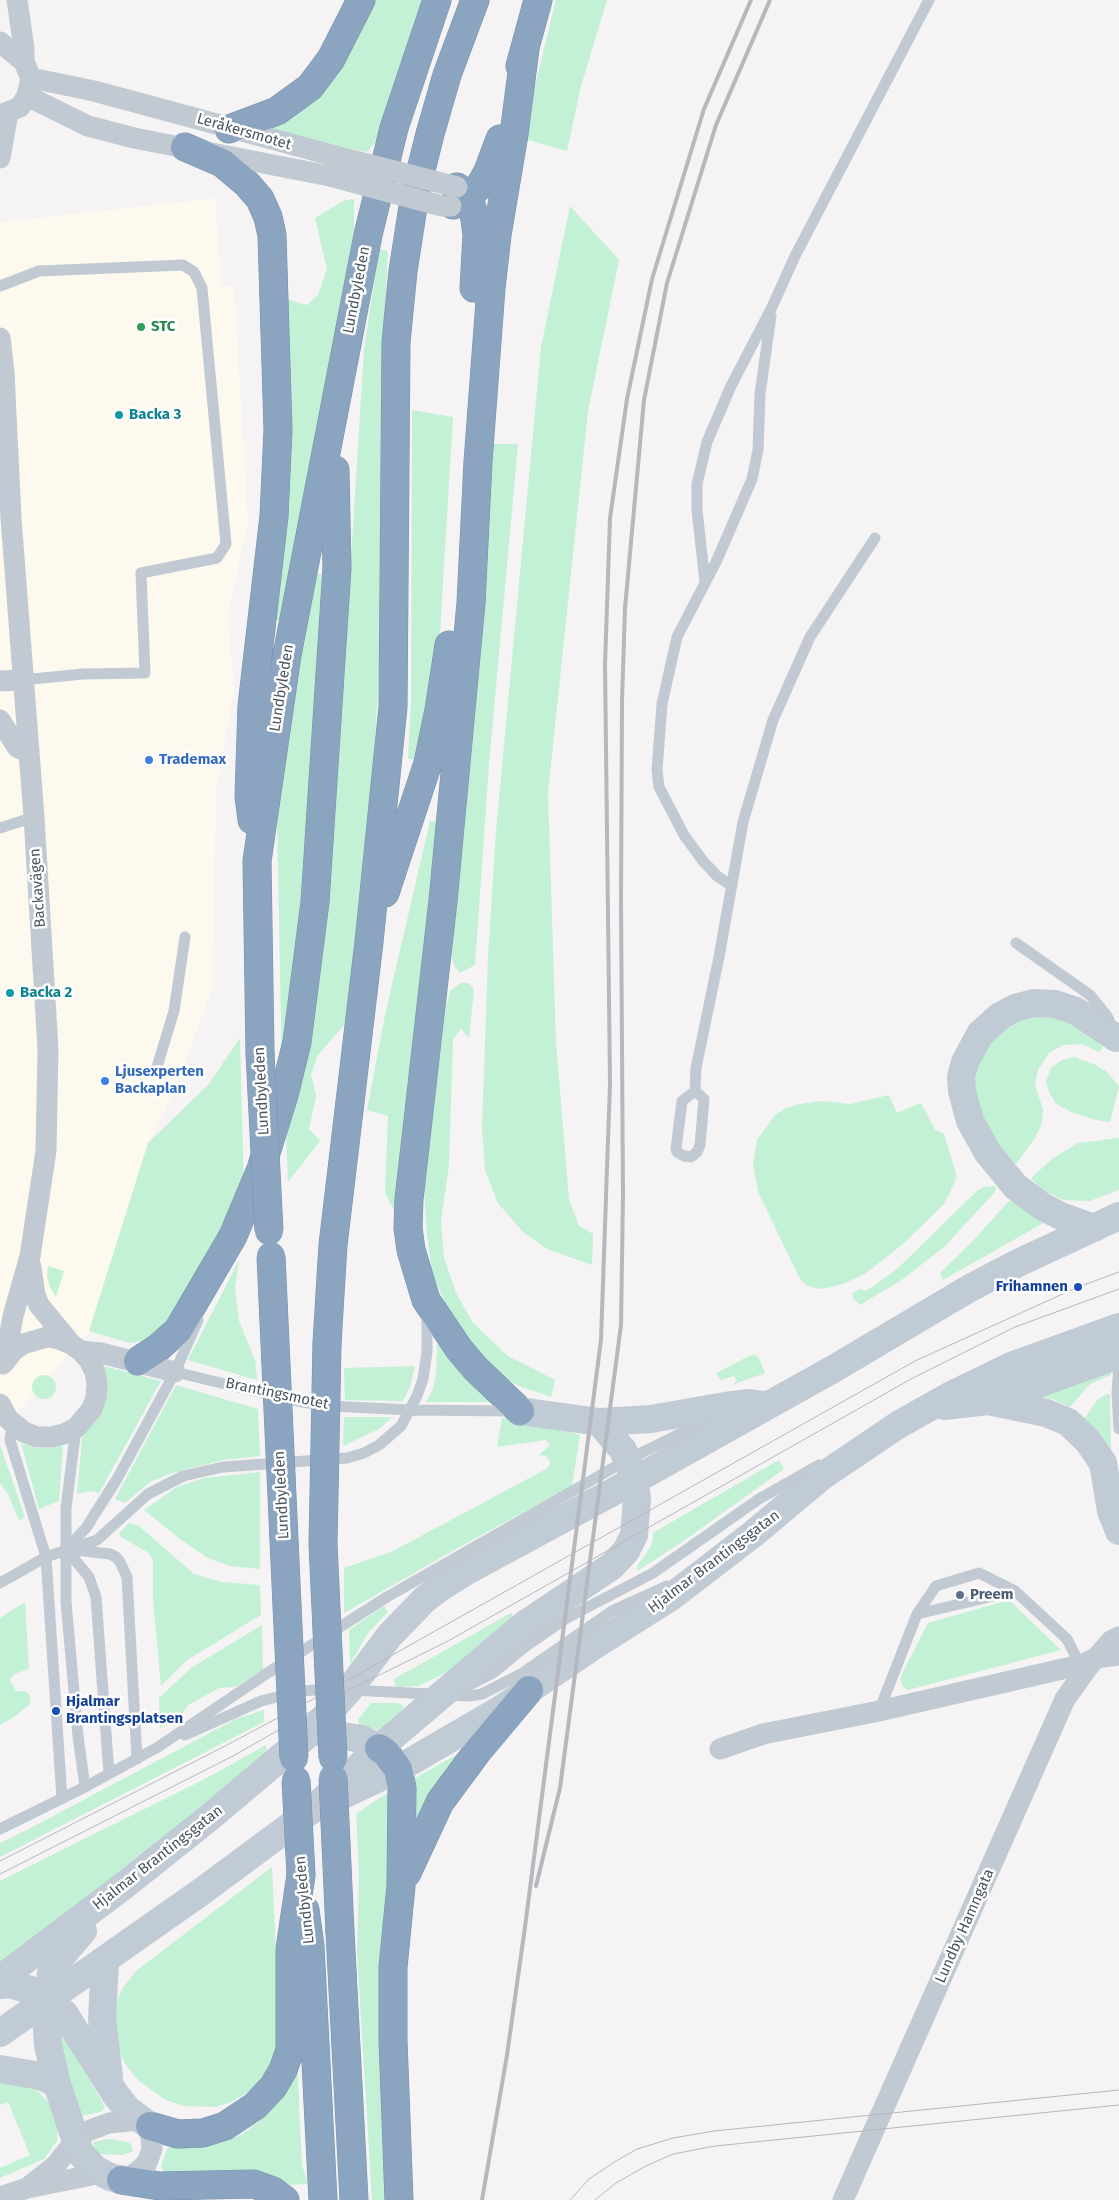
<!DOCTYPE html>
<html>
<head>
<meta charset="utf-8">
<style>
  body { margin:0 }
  canvas { display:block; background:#f5f3f3 }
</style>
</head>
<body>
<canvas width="1119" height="2200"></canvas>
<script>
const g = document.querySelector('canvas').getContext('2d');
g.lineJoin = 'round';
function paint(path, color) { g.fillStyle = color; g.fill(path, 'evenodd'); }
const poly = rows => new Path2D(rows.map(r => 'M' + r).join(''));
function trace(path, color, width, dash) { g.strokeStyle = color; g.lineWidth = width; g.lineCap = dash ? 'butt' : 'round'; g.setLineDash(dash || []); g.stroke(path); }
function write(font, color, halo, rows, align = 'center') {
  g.font = font + ' "Fira Sans",sans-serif'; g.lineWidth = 5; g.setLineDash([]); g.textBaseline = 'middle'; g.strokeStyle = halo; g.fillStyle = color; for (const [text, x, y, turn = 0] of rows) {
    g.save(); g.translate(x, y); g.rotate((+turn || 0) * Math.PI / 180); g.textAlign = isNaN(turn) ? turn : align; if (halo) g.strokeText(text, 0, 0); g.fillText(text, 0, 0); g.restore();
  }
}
paint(poly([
  [215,198,221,286,234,286,248,524,227,616,234,687,216,792,212,988,175,1091,148,1143,89,1331,0,1432,0,222]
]), '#fdf9ef');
paint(poly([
  [372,0,423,0,375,143,367,152,266,132],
  [556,0,607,0,581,86,567,151,525,139,532,98],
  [354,199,354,230,319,428,280,621,271,619,286,299,307,305,318,295,327,269,315,218,343,201],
  [570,206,619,260,588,411,548,793,556,1042,569,1200,579,1226,593,1234,592,1265,547,1249,523,1232,498,1203,485,1170,482,1127,488,958,496,831,541,347],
  [379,249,388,251,381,394,381,643,374,755,346,1023,318,1055,311,1074,316,1096,309,1129,320,1141,288,1182,286,1130,304,1073,318,958,350,575,364,350],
  [412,410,453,417,438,665,420,760,408,759,411,702],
  [494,444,518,444,489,764,475,965,460,973,455,967,451,955],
  [316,573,326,576,292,1013,282,1073,277,817,290,705],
  [430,821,440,822,404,1112,394,1211,385,1193,388,1116,367,1110,385,1015],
  [461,983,469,983,474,990,469,1038,461,1028,453,1040,449,1165,441,1221,444,1258,456,1293,473,1323,508,1356,555,1380,551,1397,519,1386,494,1372,452,1319,432,1272,427,1235,424,1191,446,1007,450,991],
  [1027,1015,1063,1017,1092,1035,1103,1048,1099,1052,1082,1044,1063,1045,1049,1053,1038,1070,1035,1084,1043,1110,1042,1123,1035,1138,1016,1164,997,1147,982,1124,972,1073,983,1042],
  [240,1038,244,1189,191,1292,154,1339,130,1343,89,1331,148,1143,208,1085],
  [1075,1057,1096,1065,1107,1072,1119,1086,1110,1122,1096,1120,1071,1112,1056,1104,1049,1092,1046,1081,1051,1068,1062,1060],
  [889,1095,897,1113,921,1103,935,1130,944,1134,957,1177,944,1204,903,1244,866,1273,843,1284,826,1288,819,1289,806,1285,800,1279,758,1192,753,1164,757,1140,775,1115,786,1108,800,1104,822,1101,850,1104],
  [1119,1138,1119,1190,1090,1201,1062,1200,1043,1190,1031,1178,1052,1159,1078,1143],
  [995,1186,996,1188,994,1193,944,1247,903,1279,860,1305,853,1298,852,1293,861,1289,865,1291,871,1288,898,1268,977,1191,983,1187],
  [1015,1199,1047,1221,943,1280,940,1273,972,1242,1008,1202],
  [239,1260,235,1288,239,1321,255,1360,257,1380,188,1360],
  [48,1266,64,1271,56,1297,50,1287,47,1276],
  [441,1344,492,1402,426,1402,433,1389,436,1374,437,1345],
  [751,1355,756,1355,759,1358,765,1373,732,1385,737,1381,734,1376,721,1380,716,1373],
  [100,1365,161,1381,99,1493,91,1491,77,1494,82,1439,88,1429],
  [415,1366,410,1387,403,1401,345,1400,344,1368],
  [1110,1368,1111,1375,1090,1384,1070,1407,1052,1399,1038,1397],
  '32 1387a12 12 0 1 1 24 0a12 12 0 1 1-24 0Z',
  [176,1385,258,1409,260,1456,223,1460,172,1473,150,1482,125,1503,115,1499],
  [1107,1394,1110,1394,1111,1450,1104,1445,1090,1423,1084,1419,1097,1400],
  [344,1417,392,1417,379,1429,343,1446],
  [502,1418,523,1419,580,1435,572,1486,461,1546,344,1613,344,1568,393,1551,548,1468,550,1462,546,1456,539,1455,550,1445,546,1440,497,1447],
  [21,1443,37,1448,51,1448,63,1445,59,1501,39,1509],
  [0,1445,25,1517,19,1521,8,1494,0,1483],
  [779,1460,784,1469,682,1542,639,1570,636,1568,651,1546,654,1532],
  [260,1472,260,1569,230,1566,208,1558,180,1539,144,1510,177,1487,204,1478],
  [129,1523,139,1526,194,1574,222,1582,260,1585,261,1615,187,1660,161,1686,153,1599,153,1560,149,1553,121,1537,119,1533],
  [1009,1600,1061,1650,908,1690,903,1687,900,1678,928,1623],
  [25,1602,29,1669,14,1674,10,1680,16,1691,27,1692,30,1696,30,1704,14,1717,0,1725,0,1618],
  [384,1606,388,1612,368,1633,350,1664,349,1630],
  [511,1613,514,1618,449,1671,419,1686,396,1687,394,1679],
  [262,1625,263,1670,235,1687,219,1688,188,1705,180,1717,160,1728,159,1698,191,1668],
  [371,1703,397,1703,403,1705,403,1709,378,1730,359,1725,358,1720],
  [264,1710,264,1722,0,1857,0,1843,25,1831,236,1719],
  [266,1745,267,1757,145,1853,0,1962,0,1881,203,1780],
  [465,1750,416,1829,410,1781],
  [387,1793,392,1796,389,2200,372,2200,357,1952,359,1874,356,1814],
  [272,1867,279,2023,278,2046,272,2064,263,2080,250,2091,233,2101,216,2107,183,2106,164,2099,138,2080,127,2067,118,2050,114,2037,116,2003,123,1988,136,1971],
  [62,2032,105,2107,101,2112,81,2116,77,2114,57,2034],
  [297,2058,302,2165,308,2184,290,2185,274,2176,257,2173,164,2172,161,2167,166,2150,171,2146,201,2146,220,2143,241,2135,260,2121,275,2101],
  [6,2082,35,2088,47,2101,55,2115,58,2127,57,2141,44,2159,0,2178,0,2168,30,2155,8,2102,0,2105,0,2083],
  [108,2139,127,2142,131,2144,133,2151,122,2155,98,2154,92,2147,94,2142]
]), '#c3f1d5');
const motorway = poly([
  [520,66,538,0],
  [229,129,277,111,310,87,331,59,361,0],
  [185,147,222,163,247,184,260,199,268,217,272,235,278,430,274,516,252,706,249,796,252,820],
  [457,187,469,197,475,219,477,235,474,288],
  [453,205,469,197,481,184,488,171,500,139],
  [385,893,428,763,439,710,449,645],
  [260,1053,257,861,287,655,368,235,394,128,437,0],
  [327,1343,333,1245,369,942,393,707,396,342,403,271,415,194,430,134,447,75,475,0],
  [138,1361,158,1348,178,1330,233,1236,261,1169,284,1095,297,1042,315,902,337,568,335,470],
  [520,1411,475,1368,459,1349,426,1300,411,1250,408,1228,409,1199,443,901,471,603,478,462,491,288,497,235,514,134,525,49],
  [379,1748,386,1753,398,1769,402,1788,401,1886,393,1967,393,2040,399,2200],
  [407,1873,440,1802,477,1752,529,1690],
  [305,1910,310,1946,323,2200],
  [340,1932,354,2200],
  [150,2126,178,2134,203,2133,225,2126,255,2106,273,2087,283,2070,290,2050,290,1949,301,1875],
  [121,2180,160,2186,254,2184,273,2191,285,2200]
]);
trace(motorway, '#7690ad', 29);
trace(poly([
  [0,286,39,271,183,265,194,272,202,288,226,544,217,558,141,573,145,673,83,674,22,680],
  [705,582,697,510,697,484,707,442,731,386,772,307,795,256,929,0],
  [0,828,34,817],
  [732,886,717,876,703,861,684,835,659,787,657,770,662,704,677,637,717,560,752,479,758,450,760,394,771,316],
  [1016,943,1090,995,1107,1016,1112,1027],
  [156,1070,174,1011,185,937],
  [695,1091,704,1099,700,1145,697,1152,691,1157,684,1156,677,1152,676,1149,682,1101,695,1091,696,1068,719,957,743,822,773,720,810,637,875,538],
  [1119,1366,1117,1394,1119,1429],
  [175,1372,301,1402,331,1406,410,1410,514,1411],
  [12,1424,10,1440,46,1557,62,1799],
  [76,1428,66,1508,66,1602,78,1736,85,1787],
  [66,1549,86,1528,117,1479,175,1372,198,1320],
  [66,1549,89,1577,96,1597,109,1774],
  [75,1550,110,1554,116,1557,120,1562,127,1577,137,1759],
  [0,1583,46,1557,97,1540,148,1494,183,1476,223,1467,347,1458,364,1453,379,1445,401,1426,417,1396,423,1379,427,1352,427,1312],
  [917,1614,936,1586,979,1573,1015,1591],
  [467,1686,493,1673,526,1646,567,1618,653,1573,759,1499,819,1465],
  [351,1690,469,1696,482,1694,521,1674,612,1611,667,1586],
  [879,1711,917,1614,1015,1591,1067,1639,1080,1665],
  [185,1735,261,1701,301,1691,330,1689],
  [0,1829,85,1787,158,1747,266,1674,387,1597,627,1460,710,1419]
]), '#c1cad2', 11);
trace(poly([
  [17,0,24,48,24,62],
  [0,42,24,62,31,78,27,96,20,107,0,115],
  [31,78,94,91,335,156],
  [27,96,88,126,134,138,330,176],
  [0,158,8,113],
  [0,338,4,372,11,518,34,817,48,1049,46,1151,30,1256,13,1316,5,1361],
  [0,681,22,680],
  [0,720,17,747,29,753],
  [31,1267,35,1295,39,1305,71,1344],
  [81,1351,101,1353,175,1372],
  [0,1404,8,1419,24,1432,37,1437,51,1437,64,1434,76,1428,92,1409,96,1397,97,1384,95,1372,89,1360,81,1351,71,1344,59,1339,47,1337,23,1344,13,1351,3,1364],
  [720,1749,763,1734,879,1711,1080,1665,1096,1658,1119,1655],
  [121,2180,136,2173,147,2163,152,2149,150,2126],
  [27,2188,55,2166,75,2141,85,2132,109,2123,140,2120],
  [0,2197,27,2188,102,2173],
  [843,2200,1065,1699,1088,1667,1111,1641,1119,1637]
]), '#c1cad2', 21);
trace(poly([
  [1094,1228,1063,1217,1043,1207,1015,1186,988,1153,970,1121,962,1091,961,1077,965,1062,980,1034,1000,1016,1015,1008,1034,1003,1055,1004,1076,1011,1116,1038],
  [990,1401,1119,1355],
  [944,1406,988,1401,1046,1413,1068,1422,1088,1441,1103,1463,1111,1511,1119,1531],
  [520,1411,599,1422,651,1419,725,1406,750,1403,763,1405],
  [312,1731,362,1739,379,1748],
  [313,1809,398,1769,501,1709,592,1647,671,1597,753,1534,821,1477,898,1425,953,1394,1011,1366,1119,1327],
  [83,1931,59,1959,51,1973,46,2015,48,2045,57,2084,80,2153,95,2169,110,2177,121,2180],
  [105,1961,102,2019,109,2076],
  [0,1979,126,1884,210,1817,312,1731,349,1690,390,1635,425,1599,444,1585,465,1572,635,1480,835,1368,970,1288,1020,1262,1119,1216],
  [0,1985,9,1984,31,1990,64,2013,116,2095,127,2109,150,2126],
  [0,2033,201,1892,313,1809,379,1748,524,1625,612,1566,626,1551,634,1535,637,1500,635,1480,623,1450,599,1422],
  [0,2069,41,2076,57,2084]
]), '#c1cbd6', 28);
trace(motorway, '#8ba5c1', 28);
trace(poly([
  [0,1861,227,1745,332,1689,915,1361,1078,1287,1119,1272],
  [0,1874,233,1756,349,1690,448,1641,911,1379,1015,1327,1119,1289],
  [570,2200,589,2179,616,2161,637,2149,673,2138,714,2131,1119,2090],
  [595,2200,616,2183,646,2166,673,2154,715,2146,1119,2105]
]), '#b5b8bd', 1);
trace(poly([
  [536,1886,560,1788,621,1325,623,1195,621,901,622,701,625,608,644,400,667,283,716,125,770,0],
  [482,2200,507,2055,525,1927,601,1340,610,1083,605,664,610,518,627,399,652,279,704,109,751,0]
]), '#b5b8bd', 4);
const motorwayBridge = poly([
  [260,1053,269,1231],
  [271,1256,294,1758],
  [327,1343,323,1544,333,1758],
  [333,1778,340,1932],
  [296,1780,301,1875]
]);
trace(motorwayBridge, '#7690ad', 29, []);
trace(poly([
  [335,156,457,187],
  [330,176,442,206,451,206]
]), '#c1cad2', 21);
trace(motorwayBridge, '#8ba5c1', 28);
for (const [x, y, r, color] of [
  [141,327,5,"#2e9e5b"],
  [119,415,5,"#0f9aa8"],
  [149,760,5,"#3f7fe0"],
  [10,993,5,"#0f9aa8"],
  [105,1081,5,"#3f7fe0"],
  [1078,1287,5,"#1a4fb4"],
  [960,1595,5,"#5c6f8a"],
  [56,1711,5,"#1a4fb4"]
]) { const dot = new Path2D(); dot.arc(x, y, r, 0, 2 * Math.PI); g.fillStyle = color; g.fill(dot); trace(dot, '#fff', 2); }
write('15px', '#4a5661', '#fff', [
  ["Leråkersmotet",244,132,16],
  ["Lundbyleden",357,290,-79],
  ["Lundbyleden",282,688,-81],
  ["Backavägen",38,888,-94],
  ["Lundbyleden",262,1091,-93],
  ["Brantingsmotet",277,1394,12],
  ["Lundbyleden",282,1495,-93],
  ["Hjalmar Brantingsgatan",714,1562,-37],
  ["Hjalmar Brantingsgatan",158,1858,-38],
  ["Lundbyleden",305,1900,-96],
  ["Lundby Hamngata",965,1926,-66]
]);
write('bold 15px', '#27864d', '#fff', [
  ["STC",151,327]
], 'left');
write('bold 15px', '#0d838f', '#fff', [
  ["Backa 3",129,415],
  ["Backa 2",20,993]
], 'left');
write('bold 15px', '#366cbe', '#fff', [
  ["Trademax",159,760],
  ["Ljusexperten",115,1072],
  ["Backaplan",115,1089]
], 'left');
write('bold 15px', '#164399', '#fff', [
  ["Frihamnen",1068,1287],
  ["Hjalmar",66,1702,"left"],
  ["Brantingsplatsen",66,1719,"left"]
], 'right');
write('bold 15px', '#4e5e75', '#fff', [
  ["Preem",970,1595]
], 'left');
</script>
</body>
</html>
